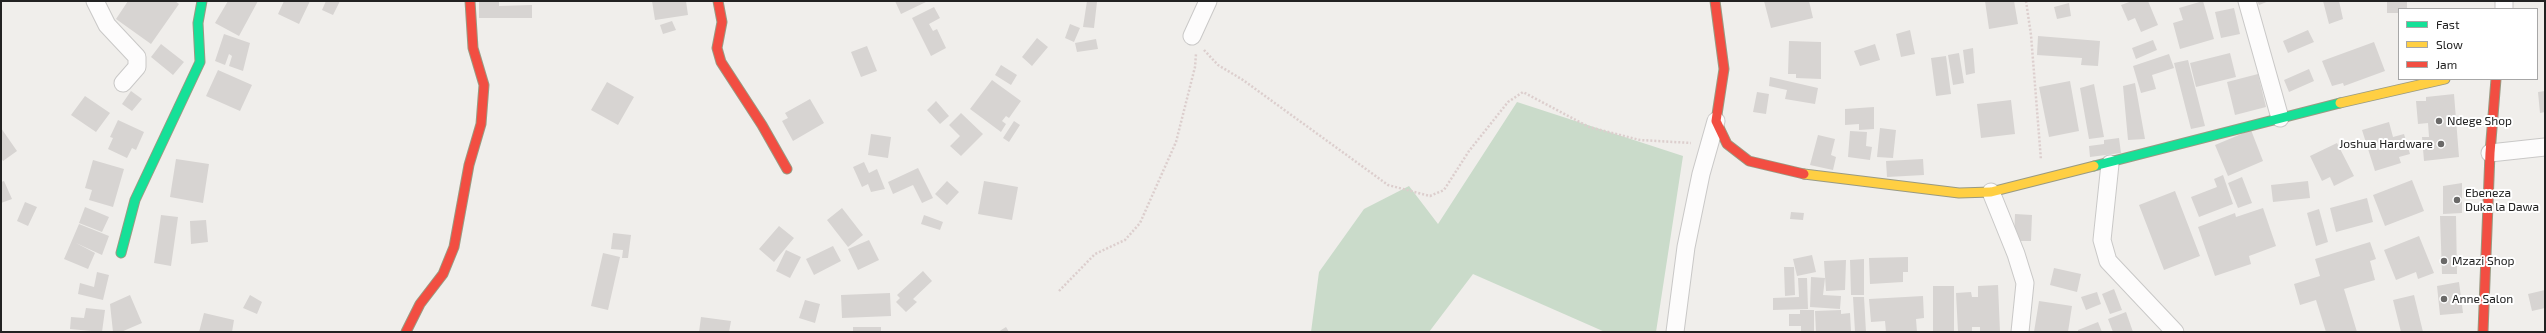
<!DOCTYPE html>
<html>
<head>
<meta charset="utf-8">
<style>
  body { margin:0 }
  #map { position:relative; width:2546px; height:333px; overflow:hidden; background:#f0eeeb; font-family:"Exo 2",sans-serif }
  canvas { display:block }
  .frame { position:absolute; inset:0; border:2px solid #222; pointer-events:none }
  .legend { position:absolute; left:2398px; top:8px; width:140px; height:72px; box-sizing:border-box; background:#fff; border:1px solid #a7a7a7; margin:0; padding:5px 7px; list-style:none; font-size:12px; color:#222 }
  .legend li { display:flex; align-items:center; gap:8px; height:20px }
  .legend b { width:20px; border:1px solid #a7a7a7 }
</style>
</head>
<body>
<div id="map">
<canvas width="2546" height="333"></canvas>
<div class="frame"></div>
<ul class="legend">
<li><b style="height:5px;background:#16e098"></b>Fast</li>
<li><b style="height:5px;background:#ffcf43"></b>Slow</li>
<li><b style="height:5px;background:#f24e42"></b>Jam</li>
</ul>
</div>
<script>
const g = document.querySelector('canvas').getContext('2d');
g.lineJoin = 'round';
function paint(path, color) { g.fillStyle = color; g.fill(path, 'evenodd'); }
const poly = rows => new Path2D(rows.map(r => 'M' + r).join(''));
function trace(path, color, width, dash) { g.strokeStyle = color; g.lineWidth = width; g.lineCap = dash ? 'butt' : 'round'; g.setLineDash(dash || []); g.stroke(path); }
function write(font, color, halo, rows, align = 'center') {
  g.font = font + ' "Exo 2",sans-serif'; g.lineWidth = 4; g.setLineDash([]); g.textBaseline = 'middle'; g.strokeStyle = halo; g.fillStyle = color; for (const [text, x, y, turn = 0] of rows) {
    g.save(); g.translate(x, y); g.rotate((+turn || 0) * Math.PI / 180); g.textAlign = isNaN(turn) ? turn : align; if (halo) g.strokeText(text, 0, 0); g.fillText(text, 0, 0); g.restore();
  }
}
paint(poly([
  [1517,102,1683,156,1656,332,1605,332,1473,274,1429,332,1311,332,1319,272,1364,209,1409,186,1438,224]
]), '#cadbca');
paint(poly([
  [128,1,175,1,179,4,151,44,116,19],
  [228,1,258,1,239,36,215,23],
  [284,1,310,1,299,24,278,14],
  [326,1,340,1,333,15,322,10],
  [479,1,499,1,499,6,532,5,532,18,479,18],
  [652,1,686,1,688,15,655,20],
  [895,1,928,1,901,14],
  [1087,1,1097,2,1094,28,1083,27],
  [1764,1,1809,1,1813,18,1771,28],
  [1985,1,2014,1,2018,24,1989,29],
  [2132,1,2148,1,2158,25,2141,32,2135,18,2128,21,2121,5],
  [2203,1,2214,39,2180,49,2173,23,2183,20,2179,8],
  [2257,1,2269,1,2259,5],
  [2323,1,2339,1,2343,19,2329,24],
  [2387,1,2407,1,2407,9,2399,9,2399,13,2387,13],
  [2069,3,2071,16,2057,19,2054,7],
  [934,7,940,18,929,24,933,31,937,29,946,48,931,56,912,18],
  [2234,8,2240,34,2221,38,2215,12],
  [672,21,676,30,663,34,660,25],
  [1070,24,1080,28,1074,42,1065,38],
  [1910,30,1915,54,1901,57,1896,34],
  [2308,30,2314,42,2288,53,2283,41],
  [224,34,250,43,243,71,229,66,232,56,229,54,225,65,215,61],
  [2038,36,2100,41,2098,66,2081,65,2082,58,2037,55],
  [1037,38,1048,47,1032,66,1022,57],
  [1096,39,1098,49,1077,52,1075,43],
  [2153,40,2157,50,2136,59,2132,48],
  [1789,41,1821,42,1821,79,1796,78,1796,74,1788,74],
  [2374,42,2385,71,2344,86,2343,83,2332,86,2322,61],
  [161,44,184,62,173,75,151,57],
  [1875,44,1880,60,1860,66,1854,51],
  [867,46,877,71,861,77,851,52],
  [1973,48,1975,73,1966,75,1963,50],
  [1959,53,1964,83,1953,85,1948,55],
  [2230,53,2236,77,2196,87,2190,63],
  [2169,54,2174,68,2152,75,2156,89,2141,93,2133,66],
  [1946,56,1951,94,1936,96,1931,58],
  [2188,60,2205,126,2191,129,2174,63],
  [1001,65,1017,75,1011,85,995,75],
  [2309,69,2314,81,2289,92,2284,80],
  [218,70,252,85,240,111,206,96],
  [2258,74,2266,107,2235,115,2227,82],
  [1770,77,1818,88,1815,104,1785,99,1787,90,1769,86],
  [992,80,1021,101,1009,118,1006,116,1002,121,1006,124,1001,132,970,109],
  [2070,81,2079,131,2049,137,2039,87],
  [607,82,634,97,618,125,591,110],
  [2135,83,2145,139,2128,140,2123,86],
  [2094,84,2104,137,2089,139,2080,88],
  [131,91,142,99,132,111,122,104],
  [2545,91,2545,112,2540,113,2538,92],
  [1757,92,1769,94,1766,114,1753,112],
  [2454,94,2459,157,2424,161,2422,137,2429,137,2428,123,2418,124,2416,101,2426,101,2426,97],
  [85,96,110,113,96,132,71,115],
  [810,99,824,123,793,141,782,121,788,118,785,113],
  [2011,100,2015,134,1981,138,1977,104],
  [936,101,949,116,940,124,927,110],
  [1874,107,1874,129,1859,130,1859,124,1845,125,1845,109],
  [961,113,983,134,961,156,950,146,960,136,949,125],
  [118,120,144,132,136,150,132,148,127,158,108,149,113,138,110,137],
  [1014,121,1020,125,1009,142,1003,138],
  [2389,122,2393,137,2404,134,2410,154,2399,157,2401,163,2375,171,2362,130],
  [1,128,17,151,3,161,1,158],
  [1880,128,1896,130,1893,158,1877,157],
  [2251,130,2263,161,2228,176,2215,145],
  [1850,131,1867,132,1866,146,1872,147,1870,160,1848,157],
  [871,134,891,137,888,158,868,155],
  [1818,135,1835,139,1831,155,1836,157,1833,170,1810,165],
  [2119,138,2121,153,2090,157,2089,146,2104,144,2104,140],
  [2337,143,2354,176,2334,186,2330,177,2322,181,2310,156],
  [176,159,209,164,203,203,170,197],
  [1923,159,1924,175,1887,177,1886,161],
  [93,160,124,169,113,207,89,200,92,190,85,188],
  [864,162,869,173,877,169,885,189,871,192,868,184,862,187,853,167],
  [918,168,933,198,922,203,913,185,893,194,888,182],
  [2223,175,2233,204,2199,217,2191,197,2217,187,2214,179],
  [2242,177,2252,203,2238,208,2228,183],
  [2412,180,2424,211,2385,226,2373,195],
  [4,181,12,199,1,203,1,182],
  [947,181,959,192,947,205,935,194],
  [984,181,1018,187,1012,220,978,214],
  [2308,181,2310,198,2273,202,2271,185],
  [2462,183,2462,213,2443,214,2443,186],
  [2175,191,2200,256,2164,270,2139,205],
  [2367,198,2373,222,2336,232,2330,208],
  [25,202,37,207,28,226,17,221],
  [85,207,109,217,102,232,79,223],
  [842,208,863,235,848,247,827,220],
  [2263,208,2276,246,2249,256,2251,264,2215,276,2198,227,2235,213,2236,217],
  [2319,209,2328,242,2316,246,2307,213],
  [1791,212,1804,213,1803,220,1790,219],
  [2015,214,2032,215,2031,241,2014,241],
  [161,215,178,217,171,266,154,263],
  [924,215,943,222,940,230,921,224],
  [2440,216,2456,216,2457,274,2442,274],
  [206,220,208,242,191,244,190,221],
  [79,224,109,236,102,255,76,243,95,253,88,269,64,259],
  [779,226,794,238,774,262,759,249],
  [613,233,631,235,628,258,622,258,623,250,611,249],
  [2419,236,2434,273,2418,279,2416,272,2396,280,2384,250],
  [869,240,879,260,858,270,848,249],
  [2370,242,2376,259,2370,261,2375,280,2344,289,2357,332,2326,332,2316,300,2300,305,2294,284,2320,276,2315,259],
  [833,246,841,261,814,275,806,259],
  [786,250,801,257,790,278,776,271],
  [603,253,620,257,608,310,591,306],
  [1812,255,1816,272,1797,276,1793,259],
  [1908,257,1908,272,1903,272,1903,282,1870,284,1869,258],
  [1864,259,1864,295,1851,295,1850,260],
  [1846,260,1845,290,1826,291,1824,261],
  [1784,267,1794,267,1795,295,1785,296],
  [2054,268,2081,274,2077,292,2050,285],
  [923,271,932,281,913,299,917,302,906,312,896,302,900,298,897,295],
  [97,272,109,275,103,300,78,294,80,283,94,287],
  [1811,277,1825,278,1823,295,1841,296,1840,309,1810,307],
  [1798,278,1807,278,1808,309,1773,310,1773,298,1799,297],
  [2459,282,2463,313,2440,315,2437,286],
  [1998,285,2000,332,1980,332,1980,327,1972,327,1972,332,1958,332,1956,293,1971,292,1972,297,1978,297,1978,286],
  [1933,286,1954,286,1954,332,1933,332],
  [2114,289,2122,310,2110,314,2102,294],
  [2545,290,2545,308,2532,311,2528,294],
  [2097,292,2101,304,2086,310,2081,297],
  [890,293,891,316,842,318,841,295],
  [130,295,142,323,121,332,113,332,110,304],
  [250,295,262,302,257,314,243,308],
  [2414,295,2423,332,2401,332,2393,300],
  [1923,296,1924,318,1916,319,1917,332,1886,332,1885,321,1871,322,1869,299],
  [1853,297,1864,297,1866,332,1855,332],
  [805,300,820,304,815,323,799,318],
  [2039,301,2072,306,2068,332,2034,332],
  [86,308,105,310,102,332,70,329,71,317,84,318],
  [1800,310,1814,310,1814,332,1801,332,1801,326,1789,326,1789,314,1800,314],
  [1841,310,1841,314,1850,313,1851,331,1816,332,1815,311],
  [2126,312,2133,332,2113,332,2108,319],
  [204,313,234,320,232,332,199,332],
  [701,317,731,321,729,332,699,332],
  [2098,322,2102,332,2078,332,2078,330],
  [853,327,881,327,881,332,853,332],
  [1006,327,1009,332,998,332]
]), '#d7d4d2');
const street = poly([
  [95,1,107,25,137,57,137,67,123,83],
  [2247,1,2280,118],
  [2504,9,2504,1],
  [1192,36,1208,1],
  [2490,153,2545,147],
  [2110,164,2102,240,2108,261,2175,332],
  [1991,192,2016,254,2025,283,2020,332],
  [1675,332,1686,247,1701,174,1716,121]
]);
const fast = poly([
  [2094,166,2340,103],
  [121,253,135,200,200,62,198,23,202,1]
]);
const slow = poly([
  [2340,103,2445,79],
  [1804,174,1959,193,1991,192,2094,166]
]);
const jam = poly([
  [718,1,722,22,717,48,721,62,762,125,787,169],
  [1715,1,1724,69,1716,121,1727,144,1749,161,1804,174],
  [406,332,420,304,443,274,454,247,469,165,481,124,484,85,473,48,470,1],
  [2483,332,2490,153,2496,79]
]);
trace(street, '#c9c8c7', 19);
trace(fast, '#999a82', 11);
trace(slow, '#999a82', 11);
trace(jam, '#999a82', 11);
trace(poly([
  [2026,1,2031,35,2041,160],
  [1204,50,1218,65,1243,80,1388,185,1430,196,1444,190,1469,151,1508,102,1523,92,1589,127,1640,140,1691,143],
  [1059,291,1095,254,1125,240,1140,223,1176,142,1195,67,1196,54]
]), '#dccecd', 2.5, [2, 2]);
trace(street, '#fdfcfc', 17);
trace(fast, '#16e098', 9);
trace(slow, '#ffcf43', 9);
trace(jam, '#f24e42', 9);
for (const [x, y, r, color] of [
  [2439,121,4,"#6a6968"],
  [2441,144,4,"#6a6968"],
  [2457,200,4,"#6a6968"],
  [2444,261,4,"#6a6968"],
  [2444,299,4,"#6a6968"]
]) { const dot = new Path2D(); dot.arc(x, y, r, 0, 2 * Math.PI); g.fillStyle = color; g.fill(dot); trace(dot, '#fff', 1.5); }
write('12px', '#222', '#fff', [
  ["Ndege Shop",2447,121],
  ["Joshua Hardware",2433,144,"right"],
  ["Ebeneza",2465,193],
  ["Duka la Dawa",2465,207],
  ["Mzazi Shop",2452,261],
  ["Anne Salon",2452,299]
], 'left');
</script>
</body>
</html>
